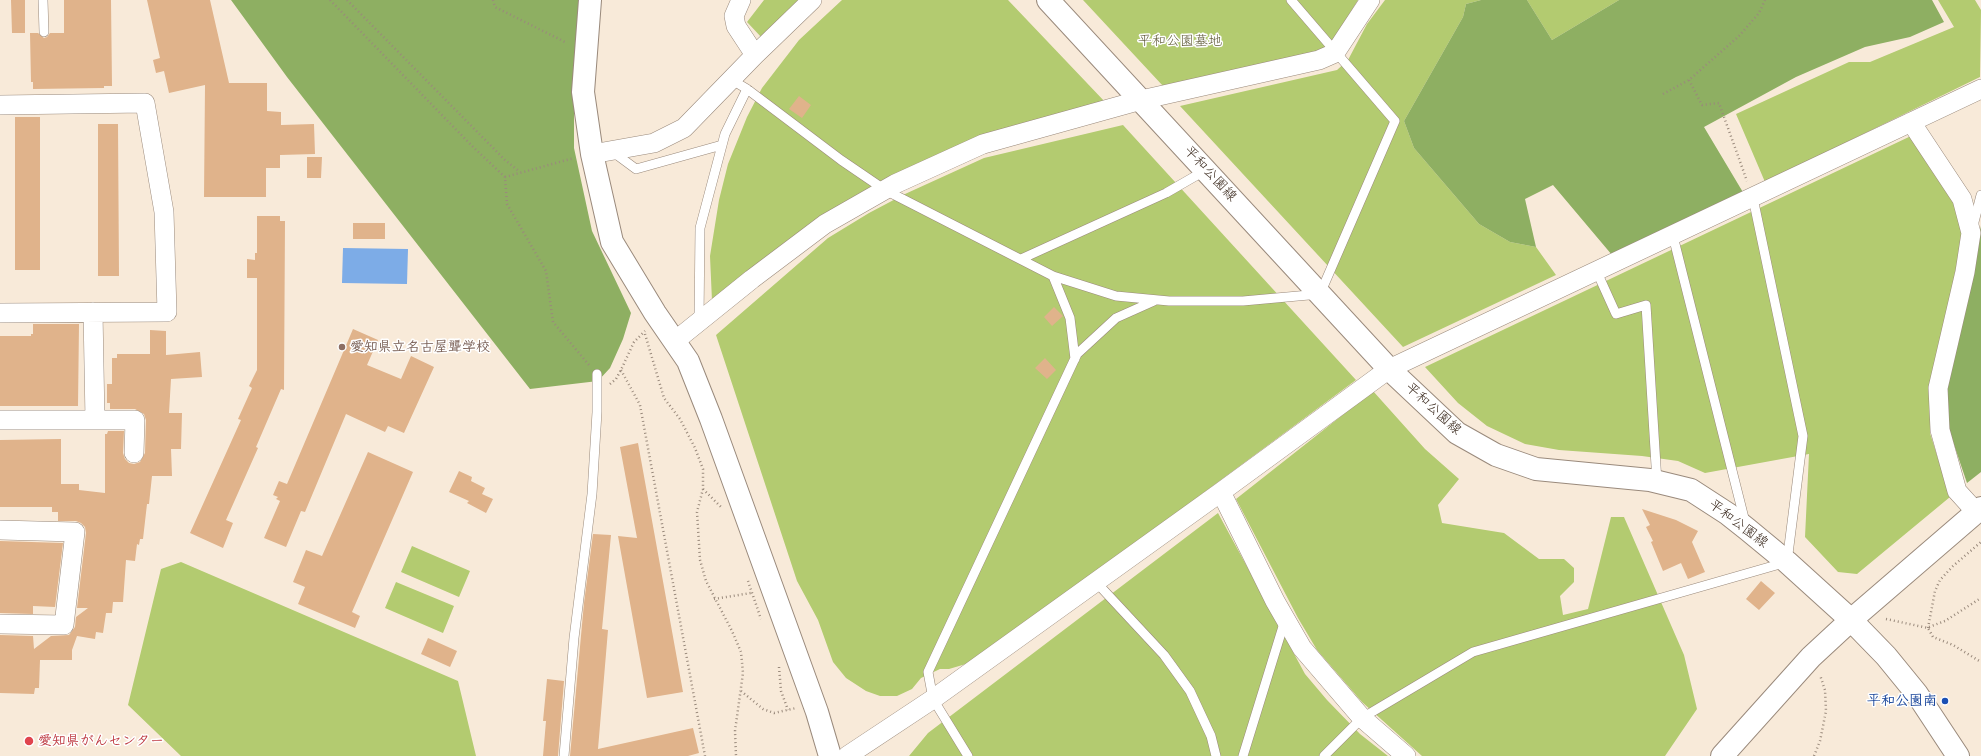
<!DOCTYPE html>
<html>
<head>
<meta charset="utf-8">
<style>
  body { margin:0 }
  canvas { display:block; background:#f8ead9 }
</style>
</head>
<body>
<canvas width="1981" height="756"></canvas>
<script>
const g = document.querySelector('canvas').getContext('2d');
g.lineJoin = 'round';
function paint(path, color) { g.fillStyle = color; g.fill(path, 'evenodd'); }
const poly = rows => new Path2D(rows.map(r => 'M' + r).join(''));
function trace(path, color, width, dash) { g.strokeStyle = color; g.lineWidth = width; g.lineCap = dash ? 'butt' : 'round'; g.setLineDash(dash || []); g.stroke(path); }
function write(font, color, halo, rows, align = 'center') {
  g.font = font + ' "Balsamiq Sans","Klee One",sans-serif'; g.lineWidth = 3; g.setLineDash([]); g.textBaseline = 'middle'; g.strokeStyle = halo; g.fillStyle = color; for (const [text, x, y, turn = 0] of rows) {
    g.save(); g.translate(x, y); g.rotate((+turn || 0) * Math.PI / 180); g.textAlign = isNaN(turn) ? turn : align; if (halo) g.strokeText(text, 0, 0); g.fillText(text, 0, 0); g.restore();
  }
}
paint(poly([
  [764,0,800,0,762,38,747,22],
  [842,0,1008,0,1106,103,989,135,712,301,710,256,719,200,728,164,747,117,762,88,799,40],
  [1083,0,1358,0,1334,39,1317,54,1163,86],
  [1385,0,1481,0,1466,4,1463,17,1404,121,1414,148,1479,224,1510,242,1536,247,1556,275,1403,347,1180,106,1337,70,1348,60,1367,24],
  [1527,0,1619,0,1552,40],
  [1938,0,1975,0,1981,10,1980,77,1765,182,1736,114,1849,62,1870,62,1954,27],
  [1123,125,1356,380,976,661,949,669,940,669,921,678,912,689,897,696,880,696,866,691,846,678,833,662,818,620,797,581,716,335,828,238,869,213,905,194,984,158],
  [1913,135,1958,207,1962,238,1930,397,1930,433,1950,497,1857,574,1838,572,1805,537,1809,454,1705,473,1678,461,1642,456,1559,450,1525,444,1487,426,1458,403,1425,367],
  [1373,391,1425,449,1459,479,1438,505,1442,523,1504,533,1539,559,1564,559,1574,568,1574,582,1560,596,1563,615,1588,609,1611,517,1624,517,1684,655,1697,709,1665,756,1422,756,1362,702,1317,650,1298,618,1236,499],
  [1218,513,1305,674,1327,700,1360,734,1388,756,909,756,928,733],
  [412,546,470,571,459,597,401,572],
  [181,562,458,681,476,756,181,756,128,705,161,569],
  [396,582,454,606,443,633,385,608]
]), '#b3cb70');
paint(poly([
  [231,0,580,0,574,87,574,148,592,231,631,313,623,339,610,368,598,381,530,389,287,77],
  [1481,0,1527,0,1552,40,1619,0,1932,0,1944,22,1910,37,1865,47,1796,77,1704,127,1744,194,1612,255,1553,185,1525,199,1536,247,1510,242,1479,224,1414,148,1404,121,1463,17,1466,4],
  [1981,226,1981,472,1967,483,1948,427,1946,386]
]), '#8eaf62');
paint(poly([
  [343,248,408,249,407,284,342,283]
]), '#7dace7');
paint(poly([
  [11,0,25,0,25,33,12,33],
  [64,0,111,0,112,86,104,86,104,88,33,89,33,82,31,82,30,33,38,33,44,38,47,37,50,33,64,33],
  [147,0,210,0,229,83,267,83,267,111,281,112,281,125,314,124,315,154,280,155,280,168,266,168,266,197,204,197,205,85,169,93,164,71,156,73,153,60,160,58],
  [799,96,811,105,802,118,789,109],
  [15,117,40,117,40,270,15,270],
  [98,124,118,124,119,276,98,276],
  [307,157,322,157,321,178,307,178],
  [257,216,280,216,280,221,285,221,284,390,281,389,256,447,258,448,226,520,233,523,223,548,190,533,241,420,238,419,252,388,249,386,257,370,257,278,247,278,247,259,255,260,255,253,257,253],
  [353,223,385,223,385,239,353,239],
  [1054,307,1063,316,1052,326,1044,317],
  [33,324,79,324,78,406,0,406,0,336,31,336,31,334,33,334],
  [353,329,378,340,367,365,401,379,411,356,434,367,404,433,388,426,385,432,346,414,305,512,301,511,286,547,264,538,280,501,276,499,278,497,273,495,279,481,287,484],
  [150,330,166,331,166,355,200,352,202,377,171,379,169,413,182,413,181,449,171,449,172,476,152,476,149,504,147,504,143,539,140,539,139,545,137,544,135,561,126,560,123,602,113,602,112,613,106,613,103,633,96,632,95,639,77,636,72,650,72,660,40,660,39,688,35,688,34,694,0,693,0,635,33,636,34,649,51,636,69,635,75,627,76,617,88,608,77,608,86,533,85,527,81,523,76,521,58,521,58,512,52,512,52,507,0,507,0,440,61,439,61,484,79,484,79,490,105,493,105,434,107,434,108,431,124,431,123,453,125,459,129,463,134,464,140,462,145,453,146,420,144,414,135,409,110,409,110,403,107,403,107,384,112,384,112,358,117,358,117,354,150,354],
  [1045,358,1056,370,1047,379,1035,368],
  [638,443,683,692,647,698,618,536,637,538,620,447],
  [368,452,413,472,352,612,360,616,355,628,298,604,305,587,293,582,306,550,322,556],
  [459,471,472,477,471,481,485,488,482,494,493,499,486,513,467,503,469,501,449,492],
  [1642,509,1676,520,1698,531,1692,542,1705,572,1688,579,1681,563,1663,571,1651,542,1653,541,1646,527,1650,525],
  [593,534,611,535,602,629,608,630,598,749,693,728,699,753,688,756,570,756,584,603],
  [0,541,63,543,55,607,33,606,33,614,0,613],
  [1761,581,1775,593,1759,610,1746,599],
  [428,638,457,651,450,667,421,654],
  [547,679,564,681,558,756,543,756,546,721,543,721]
]), '#e0b38b');
const service = poly([
  [43,0,44,32],
  [732,80,747,89,841,160,885,190,1053,276,1116,296,1169,301,1243,301,1320,294,1395,121,1291,0],
  [613,152,636,169,722,145],
  [1973,226,1981,195],
  [1673,236,1745,522],
  [1021,259,1166,193,1206,170],
  [1597,272,1616,314,1646,305,1657,482],
  [1053,276,1070,318,1075,359],
  [699,321,700,228,725,134,747,89],
  [1096,582,1164,655,1190,691,1211,736,1216,756],
  [564,756,574,638,592,494,597,412,597,374],
  [968,756,933,699,928,672,1077,354,1116,318,1154,301],
  [1243,756,1285,620],
  [1324,756,1362,718,1473,652,1787,562,1803,436,1753,198]
]);
const minor = poly([
  [741,0,734,16,736,26,755,55],
  [0,105,145,103,164,212,167,312,0,313],
  [1911,122,1962,199,1971,233,1965,272,1938,388,1940,430,1957,491,1976,512],
  [592,154,654,143,684,128,755,55,812,0],
  [93,312,95,420],
  [675,341,752,279,825,224,895,184,983,144,1141,100,1319,60,1335,53,1370,0],
  [0,420,135,420,134,453],
  [1221,492,1275,601,1302,648,1362,718,1406,756],
  [0,530,75,532,64,625,0,624],
  [847,756,933,699,1221,492,1389,369,1981,89]
]);
const tertiary = poly([
  [590,0,583,92,592,154,612,242,655,313,688,361,711,419,817,712,830,756],
  [1048,0,1389,369,1457,433,1496,455,1536,469,1650,480,1691,490,1728,514,1747,529,1787,562,1851,620,1886,656,1917,694,1958,756],
  [1722,756,1811,657,1851,620,1981,508]
]);
trace(service, '#9a8a7c', 10);
trace(minor, '#9a8a7c', 20);
trace(tertiary, '#9a8a7c', 24);
trace(poly([
  [330,0,474,148,505,177,507,204,546,271,553,322,589,365],
  [347,0,505,160,520,172],
  [493,0,495,7,567,43],
  [1689,80,1702,105,1719,103,1747,181],
  [1663,94,1689,80,1739,36,1759,13,1765,0],
  [505,177,574,158],
  [645,334,664,398,680,419,695,448,703,469,703,489,697,512,700,560,706,581,732,631,741,652,743,673,735,731,736,756],
  [621,370,640,405,705,756],
  [610,384,616,379,621,370,634,342,645,331],
  [703,489,722,508],
  [748,581,761,619],
  [714,599,751,593],
  [1886,619,1928,628,1933,637,1953,645,1981,662],
  [1929,627,1945,621,1981,598],
  [1928,628,1935,591,1940,580,1953,566,1981,542],
  [779,667,781,691,788,710],
  [741,691,763,709,774,713,796,708],
  [1814,756,1820,741,1826,711,1825,690,1820,675]
]), '#9a8a7c', 2.5, [1, 3]);
trace(service, '#fff', 9);
trace(minor, '#fff', 19);
trace(tertiary, '#fff', 22);
for (const [x, y, r, color] of [
  [342,347,4,"#8d6e63"],
  [1945,701,4,"#1a4fb4"],
  [29,741,5,"#e0444e"]
]) { const dot = new Path2D(); dot.arc(x, y, r, 0, 2 * Math.PI); g.fillStyle = color; g.fill(dot); trace(dot, '#fff', 1.5); }
write('14px', '#5f5a37', '#fff', [
  ["平和公園墓地",1180,41]
]);
write('14px', '#3b2a1e', '#fff', [
  ["平和公園線",1210,174,47],
  ["平和公園線",1433,409,42],
  ["平和公園線",1738,524,37]
]);
write('bold 14px', '#785e54', '#fff', [
  ["愛知県立名古屋聾学校",350,347]
], 'left');
write('bold 14px', '#164399', '#fff', [
  ["平和公園南",1937,701]
], 'right');
write('bold 14px', '#be3a42', '#fff', [
  ["愛知県がんセンター",38,741]
], 'left');
</script>
</body>
</html>
